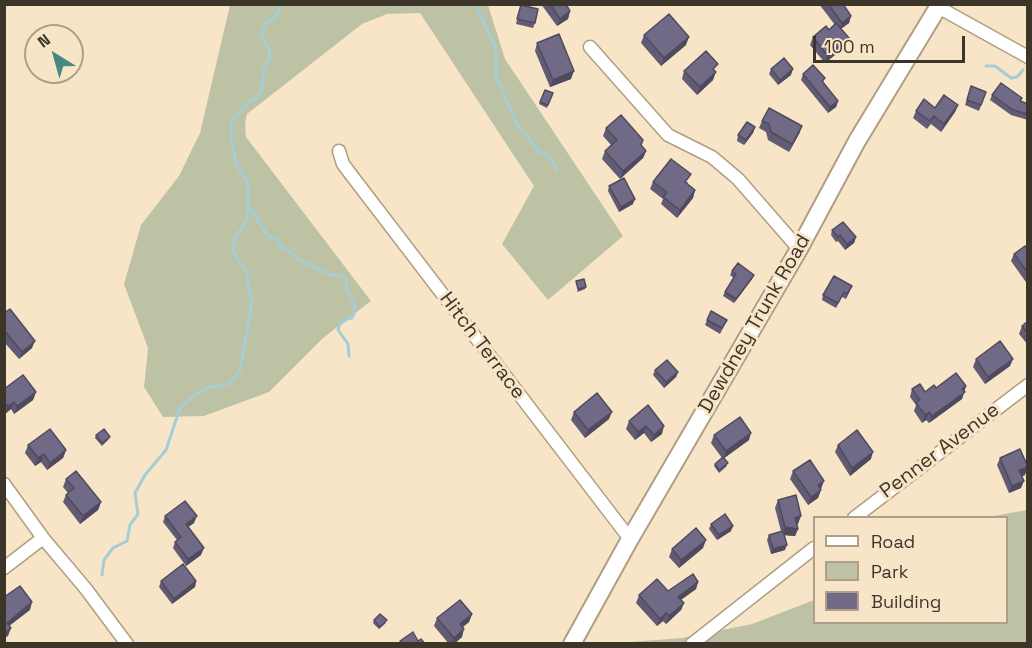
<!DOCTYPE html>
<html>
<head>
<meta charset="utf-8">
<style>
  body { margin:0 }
  #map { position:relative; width:1032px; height:648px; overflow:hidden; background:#f8e5c8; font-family:"Space Grotesk",sans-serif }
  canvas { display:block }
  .frame { position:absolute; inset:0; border:6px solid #3c352a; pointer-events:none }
  .legend { position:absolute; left:813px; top:516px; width:195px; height:108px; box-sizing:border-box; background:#f8e5c8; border:2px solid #ad9f89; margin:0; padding:8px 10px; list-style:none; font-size:18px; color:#3c352a }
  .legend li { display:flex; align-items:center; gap:12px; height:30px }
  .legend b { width:30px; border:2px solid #ad9f89 }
  .north { position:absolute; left:24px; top:24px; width:60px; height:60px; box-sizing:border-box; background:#f8e5c8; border:2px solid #ad9f89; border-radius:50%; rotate:323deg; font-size:16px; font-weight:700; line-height:24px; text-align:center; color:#3c352a }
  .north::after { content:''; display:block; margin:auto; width:21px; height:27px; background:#448a82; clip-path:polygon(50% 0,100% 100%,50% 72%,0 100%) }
  .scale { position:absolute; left:813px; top:36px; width:152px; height:27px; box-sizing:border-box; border:3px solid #3c352a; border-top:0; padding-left:8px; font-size:18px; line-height:21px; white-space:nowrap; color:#3c352a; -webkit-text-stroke:4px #f8e5c8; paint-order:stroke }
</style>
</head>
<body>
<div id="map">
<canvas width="1032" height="648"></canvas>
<div class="frame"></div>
<ul class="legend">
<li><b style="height:8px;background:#fff"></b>Road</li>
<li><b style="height:16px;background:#bec2a4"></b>Park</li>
<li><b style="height:16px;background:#716a86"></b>Building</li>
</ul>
<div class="north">N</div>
<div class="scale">100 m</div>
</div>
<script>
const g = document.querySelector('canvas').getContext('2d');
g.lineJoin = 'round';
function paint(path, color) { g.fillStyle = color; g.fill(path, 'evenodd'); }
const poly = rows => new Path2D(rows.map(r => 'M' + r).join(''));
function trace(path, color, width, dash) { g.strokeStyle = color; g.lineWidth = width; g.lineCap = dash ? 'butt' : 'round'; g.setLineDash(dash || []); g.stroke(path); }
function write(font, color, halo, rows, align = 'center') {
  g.font = font + ' "Space Grotesk",sans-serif'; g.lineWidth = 6; g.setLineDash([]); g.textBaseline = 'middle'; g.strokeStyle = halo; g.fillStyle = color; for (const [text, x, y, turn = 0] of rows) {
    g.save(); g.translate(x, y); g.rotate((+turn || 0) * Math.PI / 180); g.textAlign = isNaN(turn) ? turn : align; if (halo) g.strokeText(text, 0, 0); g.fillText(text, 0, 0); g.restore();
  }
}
paint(poly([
  [230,5,488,5,505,59,623,236,548,300,502,244,534,186,420,13,387,14,362,24,247,114,245,124,246,137,371,301,323,338,269,392,204,416,163,417,144,387,148,348,124,284,141,225,179,176,200,133],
  [1027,510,1027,643,604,644,682,638,752,624,814,600,814,622,1006,622,1006,518,988,517]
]), '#bec2a4');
trace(poly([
  [475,4,496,48,496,77,517,124,539,152,547,155,552,160,557,170],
  [986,66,995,66,1011,78,1017,77,1023,70],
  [249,209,257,216,258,222,269,236,277,240,280,246,289,251,298,260,331,275,344,277,347,283,346,288,355,305,354,314,352,318,347,319,340,324,338,330,348,344,349,356],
  [102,575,104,560,113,548,127,541,130,525,138,514,135,493,145,475,166,450,180,408,194,396,206,388,228,384,240,371,252,302,245,267,237,259,232,248,237,233,243,227,248,217,248,183,237,166,231,139,231,121,248,102,258,98,262,89,263,72,270,57,269,49,262,38,262,31,267,23,275,17,279,9,278,4]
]), '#a5cdd5', 3);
const minor = poly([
  [938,7,1028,57],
  [590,47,668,135,712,157,738,179,799,249],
  [339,151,343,164,349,172,630,539],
  [4,484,43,538,86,589,127,644],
  [854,518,1028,385],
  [4,568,43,538],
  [692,644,814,548]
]);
const secondary = poly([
  [572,644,630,539,799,249,857,141,940,4]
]);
trace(minor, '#b09e83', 15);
trace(secondary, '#b09e83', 20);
trace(minor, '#fff', 12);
trace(secondary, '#fff', 16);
paint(poly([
  [541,4,570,4,567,7,570,11,568,19,557,26],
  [819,4,843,4,851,16,849,23,841,29,846,46,825,63,810,45,813,37,829,30,835,25],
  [521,5,535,23,533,28,516,24],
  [644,35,686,45,661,66,641,43],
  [537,43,571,79,550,87,535,51],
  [771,69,791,75,778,85,769,74],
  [684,71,715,71,713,80,697,95,682,79],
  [803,74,825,78,823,82,838,101,836,107,828,113,801,80],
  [971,86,986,92,979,111,965,105],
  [545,90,553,93,547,108,539,104],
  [992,95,1028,104,1028,120,1011,115,990,100],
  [958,105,955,112,941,132,931,124,927,129,913,118,916,111],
  [762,121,802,126,799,134,789,152,768,140,766,132,759,128],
  [755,127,753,133,744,145,737,141,738,135],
  [606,128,641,145,646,151,643,158,620,179,602,159,605,151,611,145,603,136],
  [653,182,688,182,687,184,695,190,693,198,677,218,661,204,663,199,650,189],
  [609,186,633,204,619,212,608,191],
  [832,230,856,237,854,243,845,250,838,241,836,242,831,235],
  [1028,249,1028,285,1011,261,1014,254],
  [732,271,752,279,734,303,723,296,725,292,734,278,730,275],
  [850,291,846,299,842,297,836,308,822,300,823,295],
  [4,313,32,348,19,359,4,342],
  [707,320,727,320,720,334,705,325],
  [1028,321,1028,345,1019,334,1022,326],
  [976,359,1010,366,985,384,973,367],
  [655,370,678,372,676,377,664,388,653,375],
  [966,386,962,399,929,423,926,420,922,423,914,411,916,405,910,397,912,389,925,392,936,388],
  [4,389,36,392,33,400,14,414,11,409,5,414],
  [648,405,662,434,651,442,644,433,635,440,626,429,629,421],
  [574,412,609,419,585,438,571,420],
  [96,435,109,439,102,446,95,438],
  [714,435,749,440,724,458,727,466,719,473,714,466,715,464,722,458,711,443],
  [28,445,66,450,63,458,47,470,41,462,35,466,25,453],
  [838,445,871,459,850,476,835,452],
  [1000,458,1025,475,1022,476,1021,488,1009,493,997,465],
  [793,471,821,489,818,498,808,505,790,479],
  [66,479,101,502,98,510,80,524,63,502,66,495,68,493,63,487],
  [778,500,798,524,797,524,798,529,795,536,784,535,785,550,771,554,767,540,769,535,781,531,775,508],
  [165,516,194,523,188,527,201,555,186,566,173,548,175,542,177,540,163,522],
  [711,524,731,531,717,540,709,529],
  [703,548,679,568,669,557,672,549],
  [161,581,196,581,195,587,172,604,159,587],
  [698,582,696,589,681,600,684,603,681,610,666,624,663,621,657,626,636,603,639,595,668,591],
  [472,614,469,622,463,627,462,637,454,644,449,644,434,626,437,618],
  [374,620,386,623,379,629,373,623]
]), '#615b73');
paint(poly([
  [570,11,568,19,557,26,560,19],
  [851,16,849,23,839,30,842,23],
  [689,37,686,45,661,66,664,58],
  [849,38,846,46,825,63,827,55],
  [793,69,791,75,778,85,780,80],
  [574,71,571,79,550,87,553,80],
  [716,72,713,80,697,95,700,87],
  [838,101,836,107,828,113,830,107],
  [958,105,955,112,941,132,944,124],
  [802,126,799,134,789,152,792,144],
  [755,127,753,133,744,145,746,140],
  [646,151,643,158,620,179,623,171],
  [695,190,693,198,677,218,680,210],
  [635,199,633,204,619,212,621,207],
  [856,237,854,243,845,250,847,244],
  [754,275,752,279,734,303,736,299],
  [586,287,585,289,577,292,578,289],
  [35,341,32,348,19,359,22,352],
  [1013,359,1010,366,985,384,988,377],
  [678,372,676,377,664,388,666,382],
  [966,386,962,399,929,423,932,416],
  [36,392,33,400,14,414,17,406],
  [14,402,11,409,5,414,8,406],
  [612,412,609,419,585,438,588,430],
  [929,412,926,420,922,423,925,415],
  [646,426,644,433,635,440,638,432],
  [664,426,662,434,651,442,654,435],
  [751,433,749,440,723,459,726,451],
  [66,450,63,458,47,470,50,463],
  [873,452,871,459,850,476,852,468],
  [44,454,41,462,35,466,38,458],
  [1028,467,1025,475,1017,478,1019,470],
  [824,481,821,489,815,493,818,485],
  [1024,481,1021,488,1009,493,1012,486],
  [821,490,818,498,808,505,811,497],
  [101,502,98,510,80,524,83,516],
  [197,516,194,523,184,530,186,524],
  [801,516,798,524,793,525,795,518],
  [733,526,731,531,717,540,719,535],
  [785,527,798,529,795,536,782,535],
  [706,540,703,548,679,568,681,560],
  [787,545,785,550,771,554,773,549],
  [204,548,201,555,186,566,188,559],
  [196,581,195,587,172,604,174,599],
  [698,582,696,589,675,604,678,597],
  [32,602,30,610,4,630,7,623],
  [684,603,681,610,666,624,669,616],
  [666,613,663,621,657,626,660,619],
  [472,614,469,622,457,631,460,624],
  [11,628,8,636,4,638,4,633],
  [464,629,462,637,454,644,452,644,454,638]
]), '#4f4a5e');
const building = poly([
  [550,4,566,4,570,11,560,19,550,4],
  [828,4,843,4,851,16,842,23,828,4],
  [521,5,538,9,535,23,517,19,521,5],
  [669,14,689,37,664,58,644,35,669,14],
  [836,23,849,38,827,55,813,37,826,26,829,30,836,23],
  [559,34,574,71,553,80,537,43,559,34],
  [706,51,718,64,713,69,716,72,700,87,684,71,706,51],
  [784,58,793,69,780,80,771,69,784,58],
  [813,65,825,78,822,81,838,101,830,107,803,74,813,65],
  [1001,83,1022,98,1020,101,1028,104,1028,114,1013,110,992,95,1001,83],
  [971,86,986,92,981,105,967,100,971,86],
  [545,90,553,93,548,105,540,102,545,90],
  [944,95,958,105,944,124,934,116,930,121,916,111,924,99,935,108,944,95],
  [769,108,802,126,792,144,771,132,769,124,762,121,769,108],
  [621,115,643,140,641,145,646,151,623,171,605,151,617,140,606,128,621,115],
  [747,122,755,127,746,140,738,135,747,122],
  [671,159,691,174,685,182,695,190,680,210,663,197,667,192,653,182,671,159],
  [624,178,635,199,621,207,609,186,624,178],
  [843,222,856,237,847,244,840,235,838,237,832,230,843,222],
  [1025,246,1028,249,1028,273,1014,254,1025,246],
  [738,263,754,275,736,299,725,292,736,274,732,271,738,263],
  [834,276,852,286,847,294,844,292,838,303,823,295,834,276],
  [584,279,586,287,578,289,576,281,584,279],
  [10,309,35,341,22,352,4,330,4,313,10,309],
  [711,311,727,320,722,328,707,320,711,311],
  [1028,321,1028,334,1022,326,1028,321],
  [1000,341,1013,359,988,377,976,359,1000,341],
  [667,360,678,372,666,382,655,370,667,360],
  [956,373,966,386,962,389,965,392,932,416,929,412,925,415,916,403,920,400,912,389,920,384,925,392,934,385,936,388,956,373],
  [23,375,36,392,17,406,14,402,8,406,4,402,4,389,23,375],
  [597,393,612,412,588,430,574,412,597,393],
  [648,405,664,426,654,435,646,426,638,432,629,421,648,405],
  [740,417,751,433,726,451,714,435,740,417],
  [50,429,66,450,50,463,44,454,38,458,28,445,50,429],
  [104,429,110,437,102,443,96,435,104,429],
  [857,430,873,452,852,468,838,445,857,430],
  [1020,449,1028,467,1019,470,1024,481,1012,486,1000,458,1020,449],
  [723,457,728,463,719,470,715,464,723,457],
  [810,460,824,481,818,485,821,490,811,497,793,471,810,460],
  [76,471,101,502,83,516,66,495,74,488,66,479,76,471],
  [796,495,801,516,795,518,798,529,785,527,778,500,796,495],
  [185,501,197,516,186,524,204,548,188,559,175,542,181,537,165,516,185,501],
  [725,514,733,526,719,535,711,524,725,514],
  [696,528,706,540,681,560,672,549,696,528],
  [783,531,787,545,773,549,769,535,783,531],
  [183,564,196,581,174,599,161,581,183,564],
  [693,574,698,582,678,597,684,603,669,616,666,613,660,619,639,595,657,579,668,591,693,574],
  [20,586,32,602,7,623,11,628,4,633,4,597,20,586],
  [460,600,472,614,460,624,464,629,454,638,437,618,460,600],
  [380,614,387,620,380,627,374,620,380,614],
  [413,632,418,641,421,639,425,644,402,644,400,641,413,632]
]);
paint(building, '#716a86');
trace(building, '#4f4a5e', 1.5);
write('20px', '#3c352a', '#f8e5c8', [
  ["Dewdney Trunk Road",755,324,-60],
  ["Hitch Terrace",482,346,53],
  ["Penner Avenue",940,451,-37]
]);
</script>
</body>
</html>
